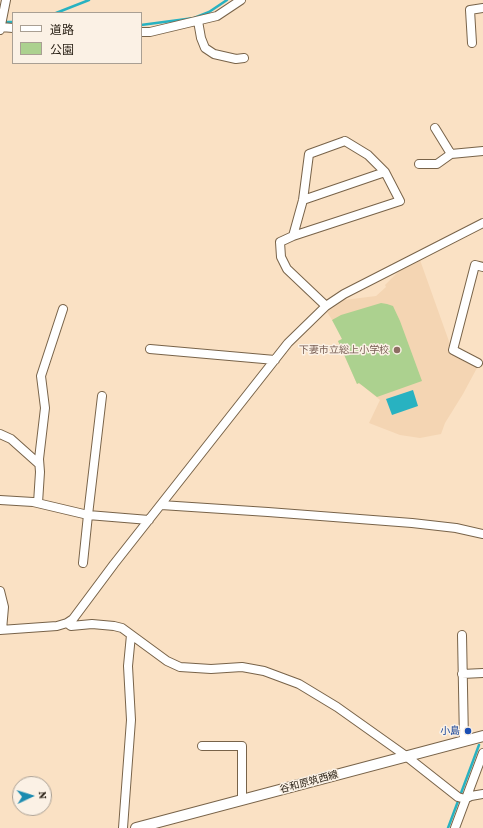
<!DOCTYPE html>
<html>
<head>
<meta charset="utf-8">
<style>
  body { margin:0 }
  #map { position:relative; width:483px; height:828px; overflow:hidden; background:#fae1c4; font-family:"Crimson Pro","Noto Sans JP",serif }
  canvas { display:block }
  .legend { position:absolute; left:12px; top:12px; width:130px; height:52px; box-sizing:border-box; background:#fbf1e5; border:1px solid #a99f93; margin:0; padding:5px 7px; list-style:none; font-size:12px; color:#2d2419 }
  .legend li { display:flex; align-items:center; gap:8px; height:20px }
  .legend b { width:20px; border:1px solid #a99f93 }
  .north { position:absolute; left:12px; top:776px; width:40px; height:40px; box-sizing:border-box; background:#fbf1e5; border:1px solid #a99f93; border-radius:50%; rotate:86deg; font-size:11px; font-weight:700; line-height:16px; text-align:center; color:#2d2419 }
  .north::after { content:''; display:block; margin:auto; width:14px; height:18px; background:#1b8bb0; clip-path:polygon(50% 0,100% 100%,50% 72%,0 100%) }
</style>
</head>
<body>
<div id="map">
<canvas width="483" height="828"></canvas>
<ul class="legend">
<li><b style="height:5px;background:#fff"></b>道路</li>
<li><b style="height:11px;background:#acd18f"></b>公園</li>
</ul>
<div class="north">N</div>
</div>
<script>
const g = document.querySelector('canvas').getContext('2d');
g.lineJoin = 'round';
function paint(path, color) { g.fillStyle = color; g.fill(path, 'evenodd'); }
const poly = rows => new Path2D(rows.map(r => 'M' + r).join(''));
function trace(path, color, width, dash) { g.strokeStyle = color; g.lineWidth = width; g.lineCap = dash ? 'butt' : 'round'; g.setLineDash(dash || []); g.stroke(path); }
function write(font, color, halo, rows, align = 'center') {
  g.font = font + ' "Crimson Pro","Noto Sans JP",serif'; g.lineWidth = 3; g.setLineDash([]); g.textBaseline = 'middle'; g.strokeStyle = halo; g.fillStyle = color; for (const [text, x, y, turn = 0] of rows) {
    g.save(); g.translate(x, y); g.rotate((+turn || 0) * Math.PI / 180); g.textAlign = isNaN(turn) ? turn : align; if (halo) g.strokeText(text, 0, 0); g.fillText(text, 0, 0); g.restore();
  }
}
paint(poly([
  [420,260,451,347,478,366,463,394,445,423,441,434,420,438,400,435,369,423,380,400,363,386,358,383,357,384,338,341,342,339,336,326,327,312,344,300,376,296,386,287,385,285,401,269]
]), '#f4d5b3');
paint(poly([
  [381,303,387,304,393,306,400,321,422,381,377,397,359,383,357,384,338,341,342,339,332,320,341,315]
]), '#acd18f');
paint(poly([
  [413,390,418,406,392,415,386,399]
]), '#28b2c1');
trace(poly([
  [56,13,89,0],
  [5,22,13,22],
  [141,25,194,18,209,12,227,0],
  [448,828,479,745]
]), '#28b2c1', 2.5);
const minor = poly([
  [198,21,201,38,205,48,214,54,236,59,244,58],
  [1,27,13,28],
  [0,30,6,0],
  [141,32,150,32,217,16,241,0],
  [472,43,470,10,483,8],
  [435,128,451,154,483,151],
  [345,141,368,155,385,172,400,201,293,236,303,200,309,154,345,141],
  [419,164,437,164,451,154],
  [303,200,385,172],
  [293,236,280,242,281,257,287,269,326,306],
  [150,349,275,360],
  [478,363,453,350,475,265,483,267],
  [102,396,88,515,149,520],
  [0,434,11,439,39,464],
  [0,500,33,502,88,515,83,563],
  [38,503,40,472,39,459,45,408,41,376,63,309],
  [161,505,268,512,412,523,456,528,483,534],
  [0,591,4,607,2,630],
  [67,623,71,626,92,624,114,626,122,628,167,661,180,667,211,669,242,667,264,671,299,684,337,707,406,756,458,797,465,799,471,796,483,794],
  [0,630,57,626,67,623,73,619,114,564,288,343,326,306,344,294,483,223],
  [462,635,464,741],
  [462,674,483,673],
  [202,746,242,746,242,800],
  [123,828,131,720,128,666,131,635],
  [455,828,483,753]
]);
const major = poly([
  [136,828,483,736]
]);
trace(minor, '#786349', 10);
trace(major, '#786349', 12);
trace(minor, '#fff', 8);
trace(major, '#fff', 10);
for (const [x, y, r, color] of [
  [397,350,4,"#8d6e63"],
  [468,731,4,"#1a4fb4"]
]) { const dot = new Path2D(); dot.arc(x, y, r, 0, 2 * Math.PI); g.fillStyle = color; g.fill(dot); trace(dot, '#fbf1e5', 1.5); }
write('10px', '#785e54', '#fbf1e5', [
  ["下妻市立総上小学校",389,350]
], 'right');
write('10px', '#164399', '#fbf1e5', [
  ["小島",460,731]
], 'right');
write('10px', '#2d2419', '#fbf1e5', [
  ["谷和原筑西線",309,782,-15]
]);
</script>
</body>
</html>
